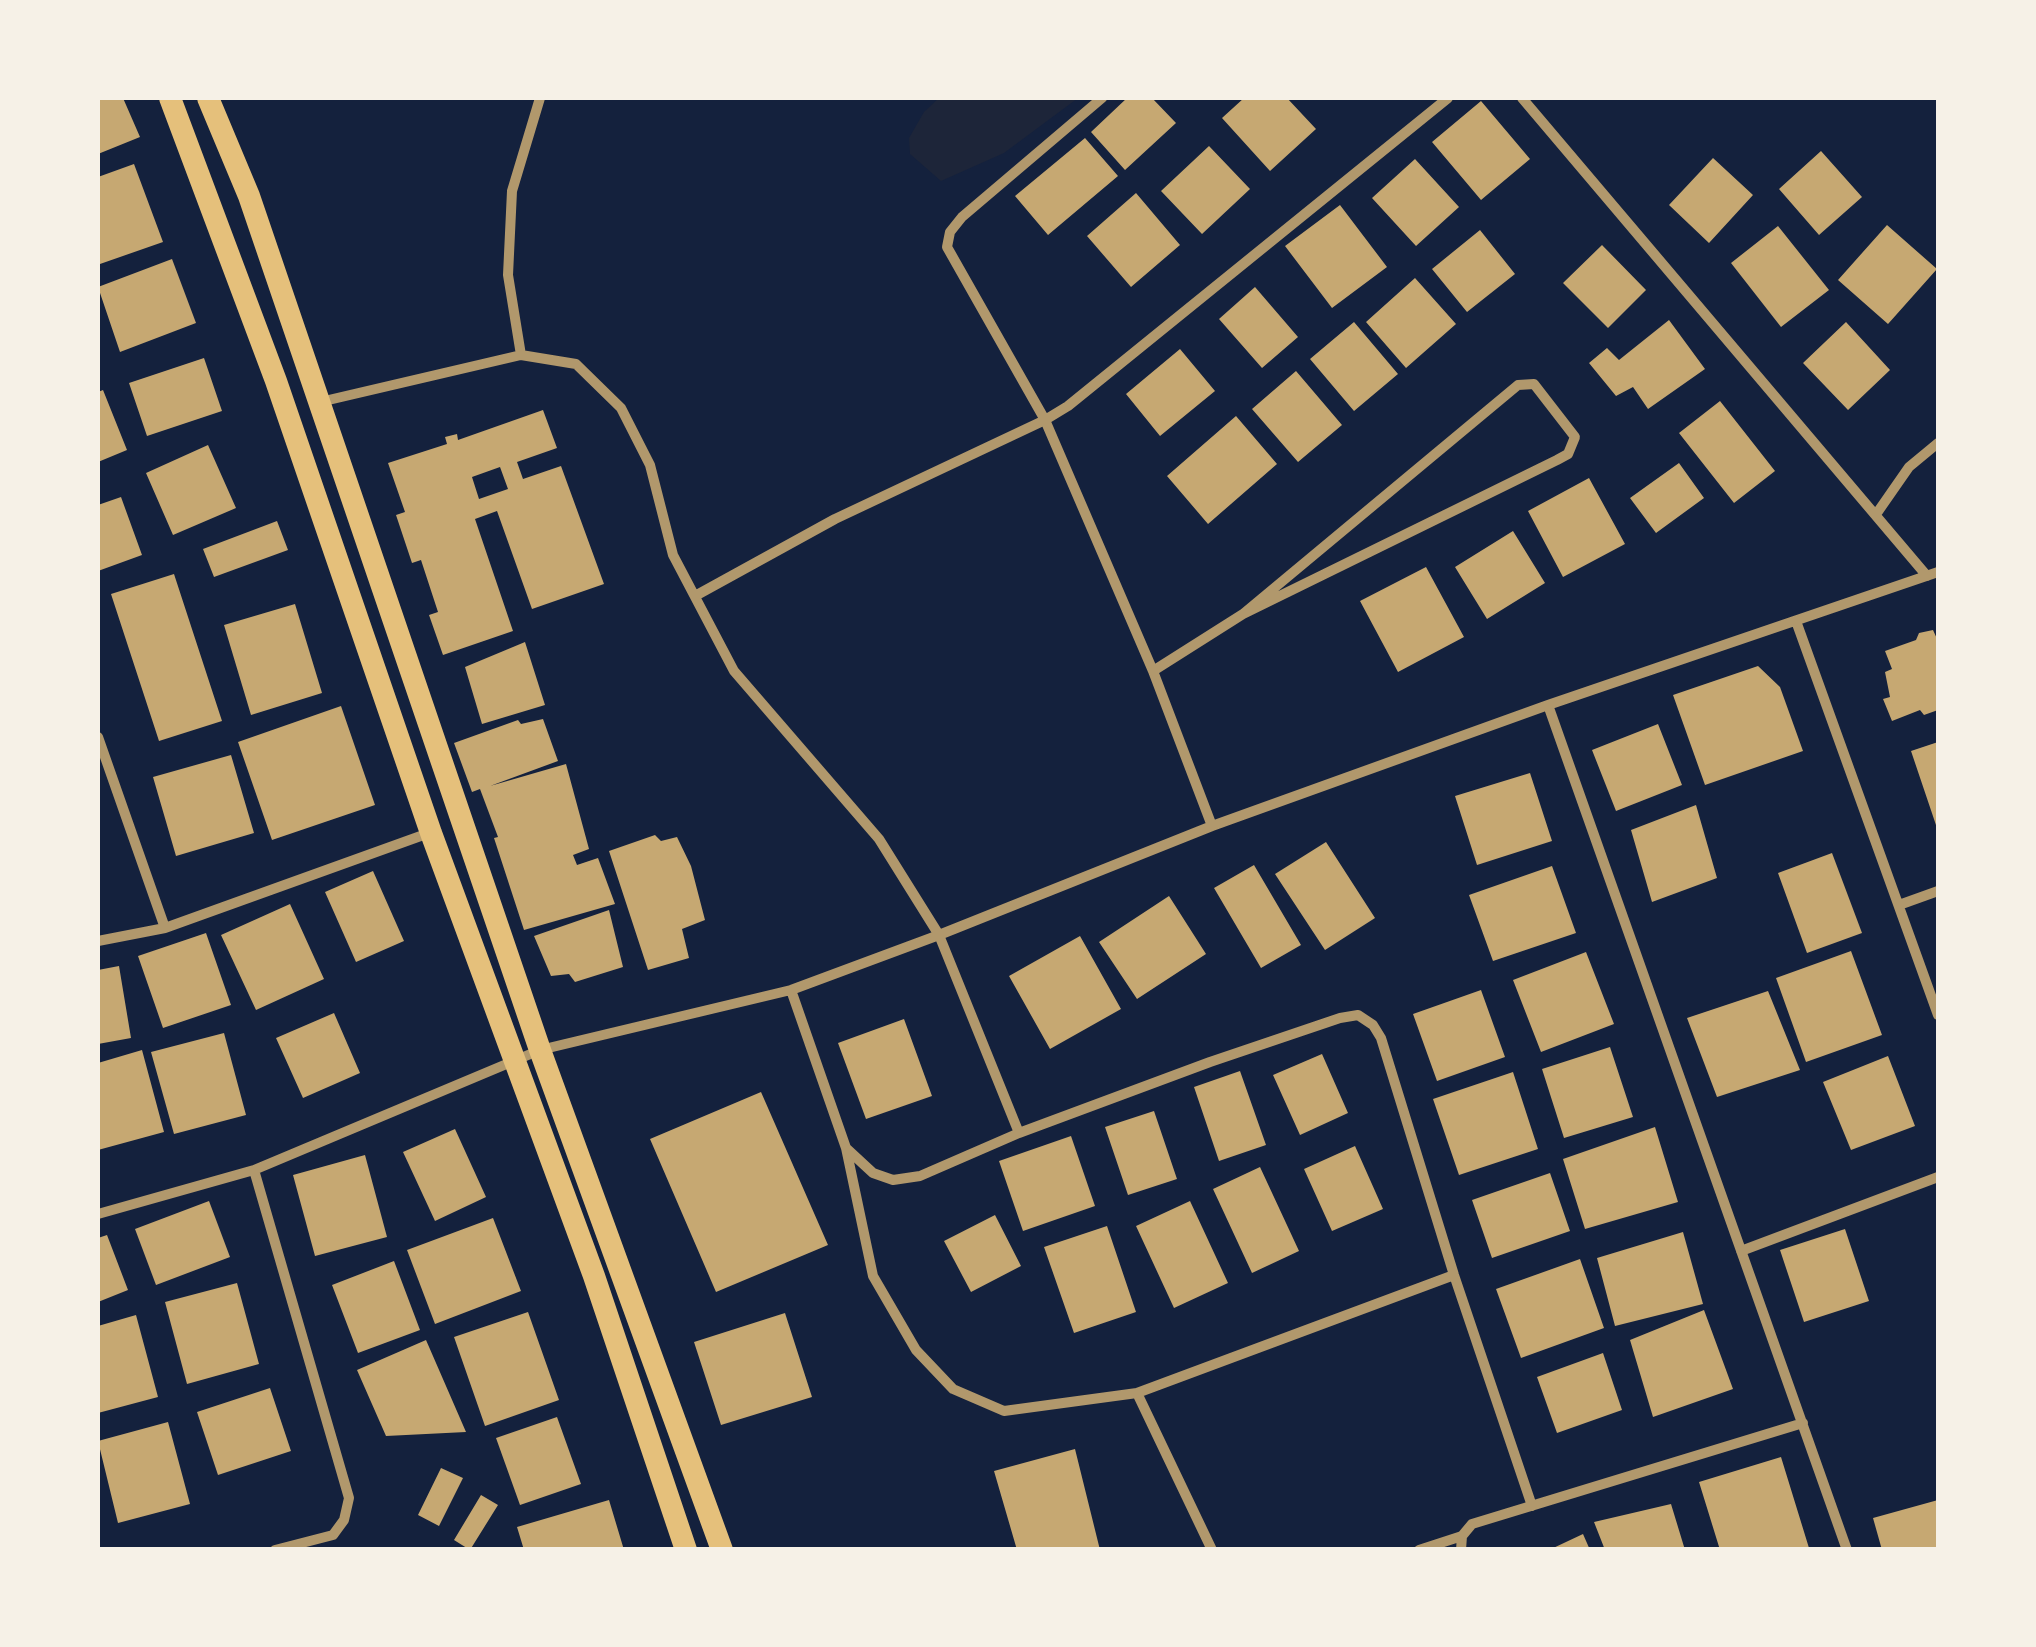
<!DOCTYPE html>
<html>
<head>
<meta charset="utf-8">
<style>
  body { margin:0 }
  #map { position:relative; width:2036px; height:1647px; overflow:hidden; background:#14213d; font-family:Spectral,serif }
  canvas { display:block }
  .frame { position:absolute; inset:0; border:100px solid #f6f1e7; pointer-events:none }
</style>
</head>
<body>
<div id="map">
<canvas width="2036" height="1647"></canvas>
<div class="frame"></div>
</div>
<script>
const g = document.querySelector('canvas').getContext('2d');
g.lineJoin = 'round';
function paint(path, color) { g.fillStyle = color; g.fill(path, 'evenodd'); }
const poly = rows => new Path2D(rows.map(r => 'M' + r).join(''));
function trace(path, color, width, dash) { g.strokeStyle = color; g.lineWidth = width; g.lineCap = dash ? 'butt' : 'round'; g.setLineDash(dash || []); g.stroke(path); }
paint(poly([
  [939,98,1078,98,1004,153,941,181,910,154,909,138,924,112]
]), '#1d2539');
paint(poly([
  [98,98,123,98,140,137,98,154],
  [1127,98,1152,98,1176,123,1125,170,1091,132],
  [1244,98,1287,98,1316,129,1270,171,1222,118],
  [1481,101,1530,159,1481,200,1432,142],
  [1085,138,1118,176,1048,235,1015,196],
  [1209,146,1250,189,1202,234,1161,191],
  [1821,151,1862,197,1819,235,1779,189],
  [1713,158,1753,195,1709,243,1669,205],
  [1415,159,1459,207,1416,246,1372,198],
  [134,164,163,242,100,264,98,177],
  [1136,193,1180,245,1131,287,1087,236],
  [1340,205,1387,267,1332,308,1285,246],
  [1887,225,1937,269,1888,324,1838,280],
  [1778,226,1829,290,1781,327,1731,263],
  [1480,230,1515,274,1467,312,1432,269],
  [1602,245,1646,290,1608,328,1563,283],
  [172,259,196,323,120,352,98,287],
  [1415,278,1456,324,1406,368,1366,322],
  [1255,287,1298,337,1262,368,1219,319],
  [1669,320,1705,369,1648,409,1633,387,1616,396,1589,363,1607,348,1619,360],
  [1354,322,1398,374,1354,411,1310,359],
  [1846,322,1890,370,1848,410,1803,363],
  [1180,349,1215,391,1160,436,1126,394],
  [204,358,222,411,147,436,129,383],
  [1296,371,1342,425,1298,462,1252,409],
  [103,390,127,450,98,462,98,392],
  [1720,401,1775,471,1734,503,1679,433],
  [543,410,557,448,517,462,523,479,561,466,604,584,532,609,497,511,475,519,513,631,443,655,429,615,438,612,421,560,412,563,396,515,405,512,388,463,447,444,445,437,457,434,458,440],
  [500,467,508,489,479,499,472,477],
  [1236,416,1277,464,1208,524,1167,476],
  [208,445,236,508,173,535,146,473],
  [1679,463,1704,498,1656,533,1630,498],
  [1589,478,1625,544,1563,577,1528,511],
  [121,497,142,555,98,571,98,505],
  [277,521,288,550,214,577,203,549],
  [1513,531,1545,583,1487,619,1455,567],
  [1426,567,1464,637,1398,672,1360,601],
  [174,574,222,721,159,741,111,594],
  [295,604,322,693,251,715,224,625],
  [1933,630,1938,641,1938,710,1924,715,1920,710,1892,721,1883,699,1890,697,1885,672,1892,669,1885,651,1916,640,1919,633],
  [525,642,545,705,482,724,465,667],
  [1758,666,1780,687,1803,751,1705,785,1673,695],
  [341,706,375,805,272,840,238,742],
  [543,719,558,761,490,786,566,764,589,849,573,855,577,865,598,858,615,904,524,930,494,838,498,837,480,789,472,792,454,743,518,720,521,724],
  [1658,724,1682,785,1616,811,1592,750],
  [1938,742,1938,831,1911,751],
  [231,755,254,833,176,856,153,777],
  [1530,773,1552,841,1477,865,1455,796],
  [1696,805,1717,878,1652,902,1631,830],
  [655,835,661,841,677,837,691,866,705,920,682,929,689,958,648,970,609,851],
  [1326,842,1375,918,1325,950,1275,874],
  [1832,853,1862,933,1807,953,1778,873],
  [1254,865,1301,945,1261,968,1214,888],
  [1552,866,1576,933,1493,961,1469,895],
  [373,871,404,941,356,962,325,892],
  [1169,896,1206,954,1137,999,1099,942],
  [290,904,324,979,256,1010,221,935],
  [609,910,623,967,575,982,569,974,551,976,534,936],
  [206,933,231,1005,163,1028,138,956],
  [1080,936,1121,1009,1050,1049,1009,976],
  [1851,951,1882,1035,1806,1062,1776,978],
  [1586,952,1614,1024,1541,1052,1513,980],
  [119,966,131,1038,98,1044,98,970],
  [1481,990,1505,1057,1437,1081,1413,1014],
  [1768,991,1800,1070,1717,1097,1687,1018],
  [334,1013,360,1073,303,1098,276,1038],
  [904,1019,932,1096,866,1119,838,1043],
  [224,1033,246,1115,174,1134,151,1052],
  [1610,1047,1633,1117,1564,1138,1542,1069],
  [142,1050,164,1132,98,1150,98,1063],
  [1322,1054,1348,1113,1300,1135,1273,1075],
  [1888,1056,1915,1126,1851,1150,1823,1082],
  [1240,1071,1266,1145,1219,1161,1194,1087],
  [1513,1072,1538,1149,1459,1175,1433,1099],
  [761,1092,828,1245,716,1292,650,1139],
  [1154,1111,1177,1179,1128,1195,1105,1127],
  [1655,1127,1678,1202,1585,1229,1563,1159],
  [455,1129,486,1197,435,1221,403,1152],
  [1071,1136,1095,1206,1023,1231,999,1161],
  [1355,1146,1383,1209,1332,1231,1304,1169],
  [365,1155,387,1237,315,1256,293,1175],
  [1260,1167,1299,1251,1252,1273,1213,1189],
  [1550,1173,1570,1231,1492,1258,1472,1200],
  [209,1201,230,1257,156,1285,135,1229],
  [1190,1201,1228,1283,1174,1308,1136,1226],
  [995,1215,1021,1266,971,1292,944,1241],
  [493,1218,521,1291,435,1324,407,1250],
  [1107,1226,1136,1312,1074,1333,1044,1247],
  [1845,1229,1869,1301,1804,1322,1780,1250],
  [1683,1232,1703,1304,1615,1326,1597,1258],
  [107,1235,128,1290,98,1302,98,1238],
  [1580,1259,1604,1328,1521,1358,1496,1289],
  [394,1261,420,1330,358,1353,332,1285],
  [237,1283,259,1364,187,1384,165,1302],
  [1704,1310,1733,1389,1653,1417,1630,1340],
  [528,1312,559,1400,485,1426,454,1337],
  [785,1313,812,1397,721,1425,694,1342],
  [136,1315,158,1397,98,1413,98,1326],
  [426,1340,466,1432,386,1436,357,1370],
  [1603,1353,1622,1410,1557,1433,1537,1377],
  [270,1388,291,1451,218,1475,197,1412],
  [557,1417,581,1484,520,1505,496,1438],
  [168,1422,190,1504,118,1523,98,1441],
  [1075,1449,1100,1550,1017,1550,994,1471],
  [1781,1457,1809,1548,1720,1550,1699,1482],
  [441,1468,463,1478,439,1526,418,1515],
  [481,1495,498,1505,470,1550,454,1540],
  [609,1500,624,1550,524,1550,517,1527],
  [1938,1500,1938,1550,1882,1550,1873,1518],
  [1671,1504,1685,1550,1605,1550,1594,1522],
  [1583,1534,1590,1550,1549,1550]
]), '#c6a872');
trace(poly([
  [1102,98,962,217,950,232,947,247,1045,420,1153,671,1212,826],
  [1522,98,1927,576],
  [521,355,508,275,512,191,540,98],
  [320,402,521,355,576,364,621,408,650,465,673,555,734,671,879,839,939,935,1019,1133,1210,1062,1340,1018,1358,1015,1373,1025,1381,1038,1454,1275,1532,1506],
  [1877,513,1909,467,1938,443],
  [695,596,835,519,1045,420,1068,406,1448,98],
  [1796,621,1938,1015],
  [1153,671,1243,614,1557,460,1568,454,1575,437,1534,384,1518,385,1243,614],
  [1548,705,1847,1550],
  [98,737,165,928],
  [1899,905,1938,891],
  [98,941,165,928,429,833],
  [791,990,846,1148,873,1173,893,1180,920,1176,1019,1133],
  [846,1148,873,1276,916,1350,953,1389,1004,1411,1137,1393,1454,1275],
  [254,1170,349,1498,344,1520,333,1535,275,1550],
  [98,1214,254,1170,540,1050,791,990,939,935,1212,826,1548,705,1938,572],
  [1741,1251,1938,1177],
  [1137,1393,1212,1550],
  [1419,1550,1462,1536],
  [1461,1550,1462,1536,1472,1524,1803,1423]
]), '#b1986c', 10);
trace(poly([
  [170,98,276,381,431,833,594,1276,686,1550],
  [208,98,249,196,540,1050,722,1550]
]), '#e5c07b', 22);
</script>
</body>
</html>
